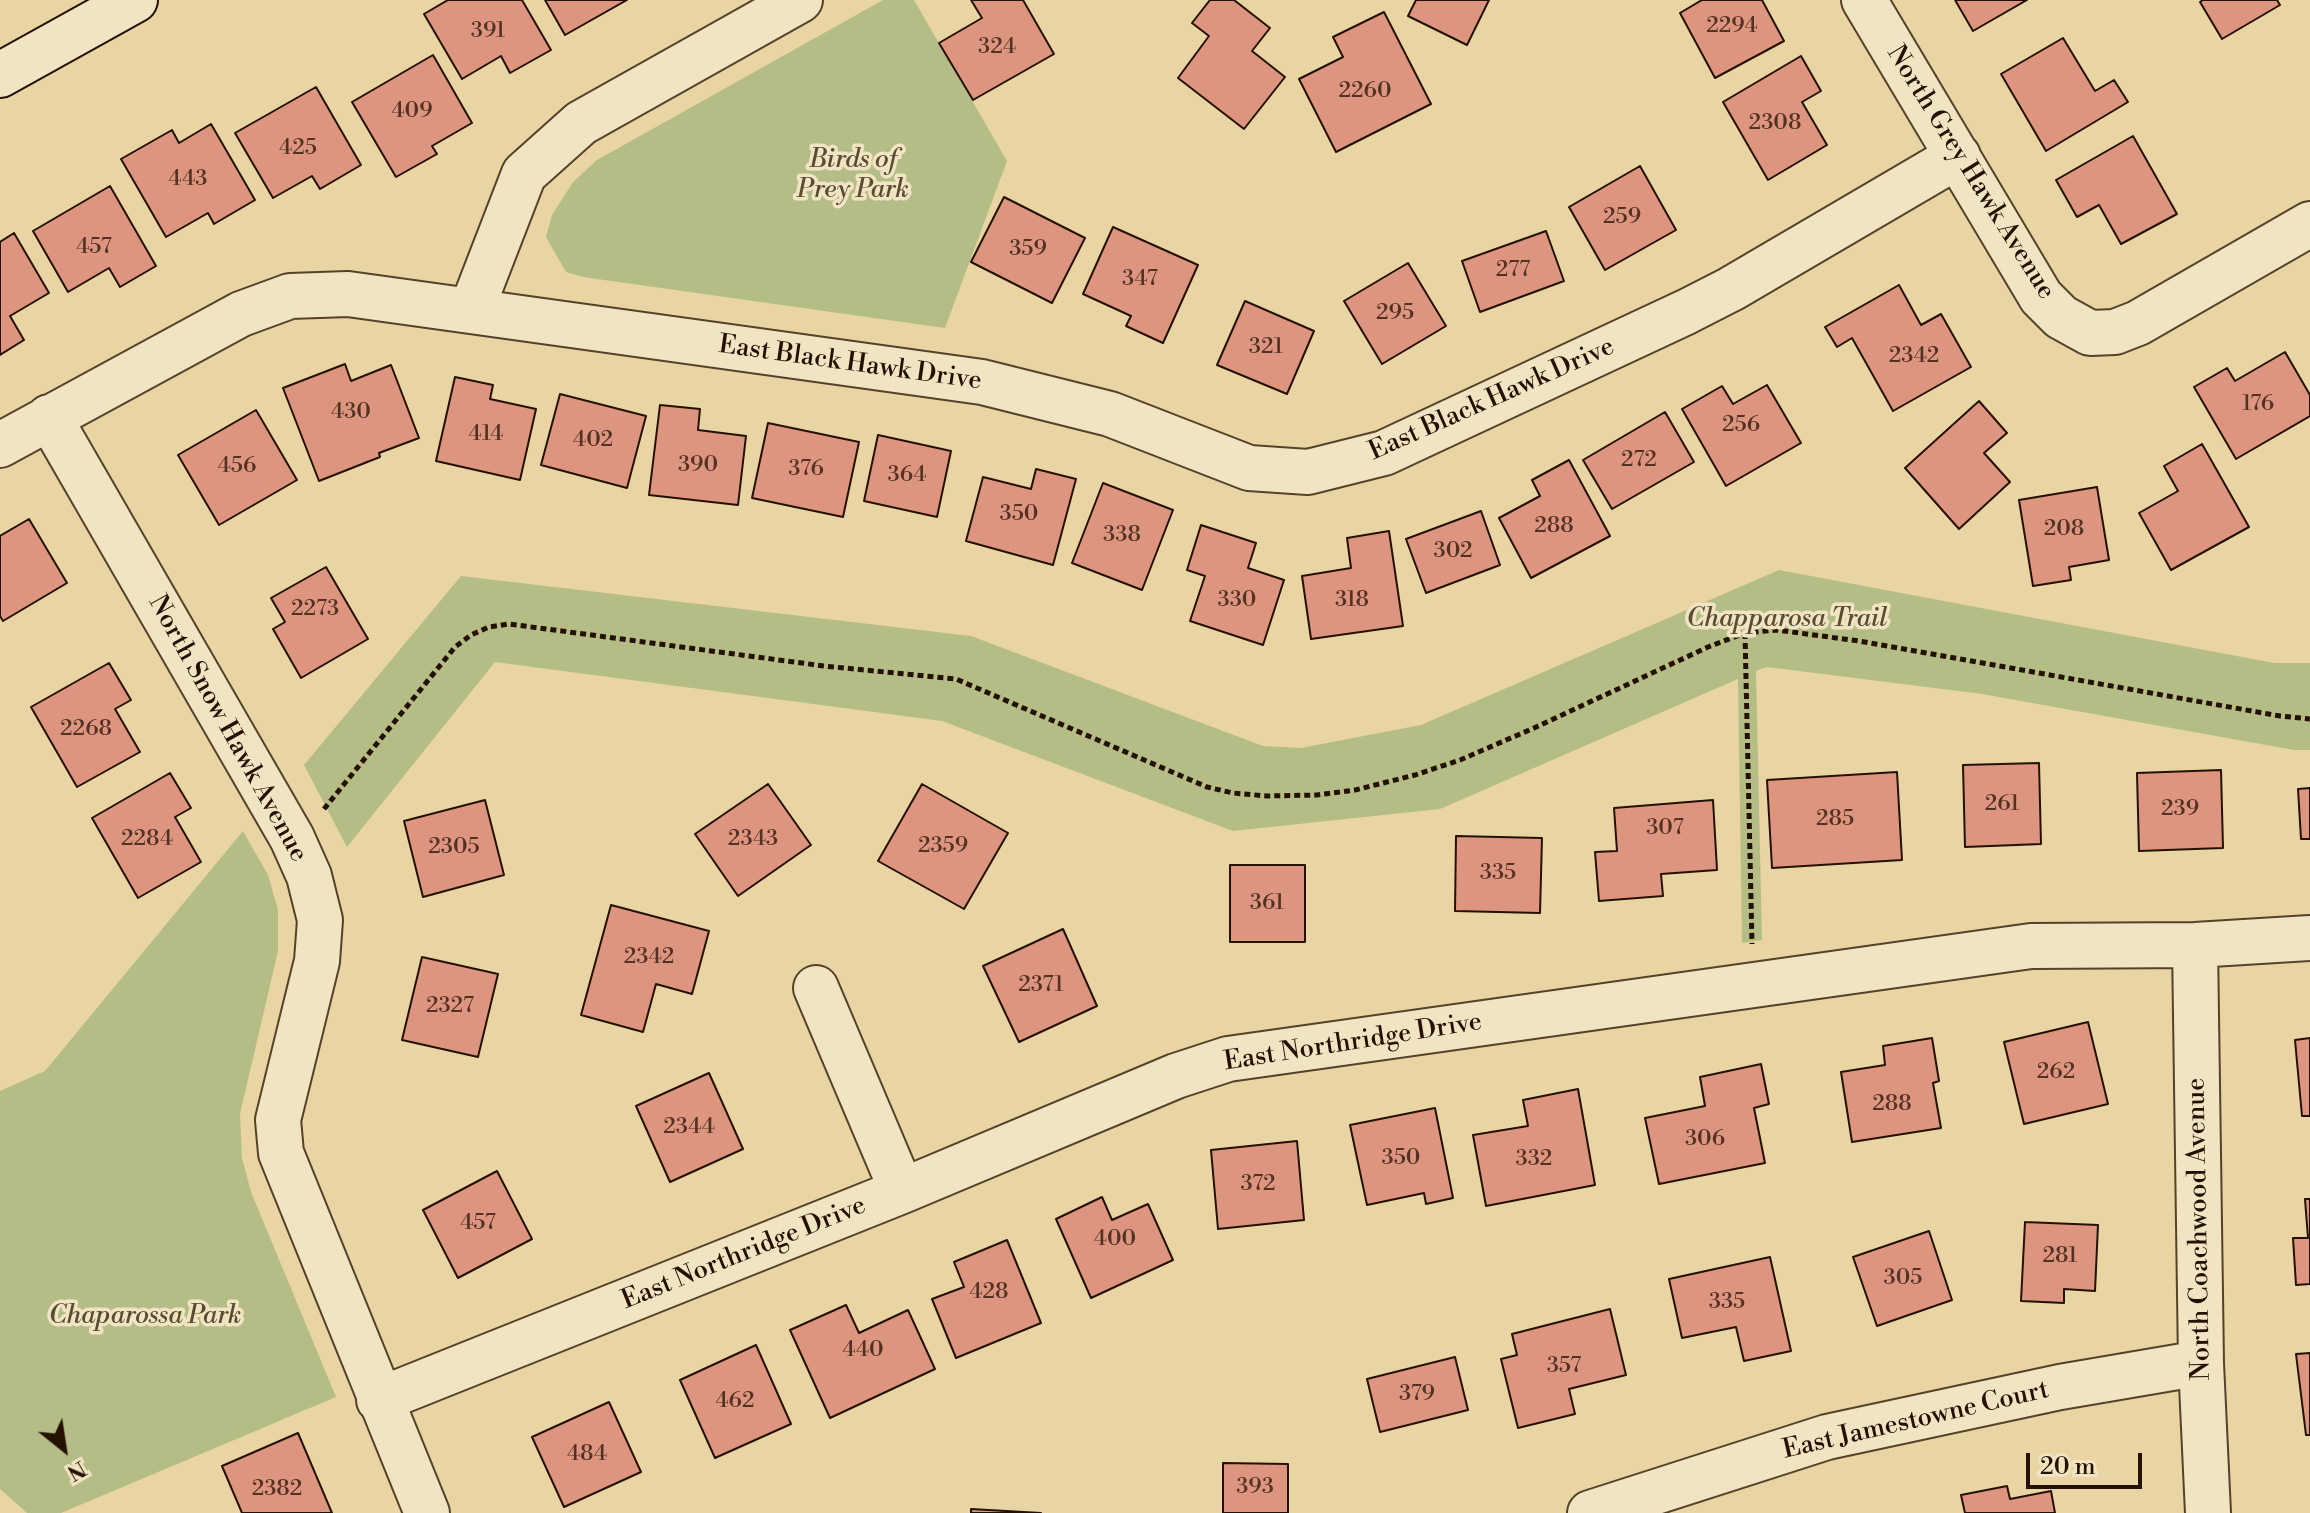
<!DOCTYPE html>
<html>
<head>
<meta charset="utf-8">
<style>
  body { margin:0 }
  #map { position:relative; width:2310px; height:1513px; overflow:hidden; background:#e8d5a3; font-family:"Libre Bodoni",serif }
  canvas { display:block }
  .north { position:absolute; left:24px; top:1409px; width:80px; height:80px; -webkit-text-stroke:6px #f0e4c3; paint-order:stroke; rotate:150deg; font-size:22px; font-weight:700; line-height:32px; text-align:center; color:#241102 }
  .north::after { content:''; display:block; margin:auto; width:28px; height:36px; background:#241102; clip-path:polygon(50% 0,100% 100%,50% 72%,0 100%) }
  .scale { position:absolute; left:2026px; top:1453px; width:116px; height:36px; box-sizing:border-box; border:4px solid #241102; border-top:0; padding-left:10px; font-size:24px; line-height:28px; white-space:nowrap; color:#241102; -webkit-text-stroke:6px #f0e4c3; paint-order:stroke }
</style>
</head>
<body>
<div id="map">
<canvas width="2310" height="1513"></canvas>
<div class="north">N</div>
<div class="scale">20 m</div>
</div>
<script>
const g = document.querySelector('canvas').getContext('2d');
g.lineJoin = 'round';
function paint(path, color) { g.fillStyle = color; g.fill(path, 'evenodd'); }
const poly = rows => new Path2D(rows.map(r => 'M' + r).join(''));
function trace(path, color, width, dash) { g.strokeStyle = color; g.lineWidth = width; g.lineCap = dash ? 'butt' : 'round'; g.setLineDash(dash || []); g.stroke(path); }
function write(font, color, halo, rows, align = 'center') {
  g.font = font + ' "Libre Bodoni",serif'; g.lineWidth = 7; g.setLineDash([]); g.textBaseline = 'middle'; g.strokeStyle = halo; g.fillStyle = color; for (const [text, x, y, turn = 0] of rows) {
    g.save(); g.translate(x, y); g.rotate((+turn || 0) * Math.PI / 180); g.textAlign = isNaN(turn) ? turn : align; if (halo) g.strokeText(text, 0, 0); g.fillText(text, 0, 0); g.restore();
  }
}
paint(poly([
  [883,0,914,0,1007,161,945,328,583,277,566,272,546,237,552,215,573,182,597,160],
  [1779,570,2274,663,2310,663,2310,750,2294,750,1982,694,1767,667,1756,671,1762,940,1742,943,1738,679,1440,809,1233,831,942,721,495,662,347,847,304,765,461,576,971,636,1263,746,1301,748,1421,725],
  [243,831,268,875,278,910,278,951,240,1114,242,1158,251,1192,336,1397,61,1513,27,1513,0,1489,0,1091,45,1071]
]), '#b5bd86');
const building = poly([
  [448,0,522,0,551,50,510,73,501,56,462,79,424,14,448,0],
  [545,0,627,0,565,35,545,0],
  [971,0,1023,0,1054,54,973,100,939,43,982,18,971,0],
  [1210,0,1234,0,1270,28,1252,51,1285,77,1244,129,1178,78,1209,36,1192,23,1210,0],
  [1416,0,1489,0,1467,45,1408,16,1416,0],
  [1702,0,1762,0,1784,41,1715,78,1680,13,1702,0],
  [1955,0,2027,0,1973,31,1955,0],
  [2203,0,2277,0,2280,5,2222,39,2200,2,2203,0],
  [1384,12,1431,104,1336,152,1299,79,1343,57,1333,37,1384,12],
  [2063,38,2095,91,2114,80,2128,102,2046,151,2001,74,2063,38],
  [433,55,472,123,432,146,437,154,396,177,352,102,433,55],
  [1801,56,1821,91,1802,102,1827,145,1768,180,1723,102,1801,56],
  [316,87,361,165,320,189,312,176,273,198,235,133,316,87],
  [211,124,255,200,214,224,208,213,166,237,121,159,172,130,179,143,211,124],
  [2133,136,2177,214,2121,244,2099,205,2077,217,2056,180,2133,136],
  [1640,166,1676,230,1605,270,1569,207,1640,166],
  [110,186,156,266,120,287,109,268,68,292,33,231,110,186],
  [1004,197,1085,238,1052,303,971,262,1004,197],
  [1113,227,1198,265,1163,343,1126,326,1131,316,1083,294,1113,227],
  [1546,231,1564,281,1480,312,1462,261,1546,231],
  [14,233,49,293,10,316,24,340,0,355,0,242,14,233],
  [1408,263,1446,326,1382,364,1344,301,1408,263],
  [1899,285,1921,325,1941,314,1971,367,1893,411,1852,338,1837,347,1825,327,1899,285],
  [1245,301,1314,331,1287,394,1217,365,1245,301],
  [2285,352,2310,395,2310,416,2236,459,2194,387,2227,368,2235,381,2285,352],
  [345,364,351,381,391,365,419,438,379,453,380,457,319,481,283,388,345,364],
  [455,377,493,385,490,399,536,409,520,480,436,461,455,377],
  [1767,385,1801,443,1726,486,1682,409,1722,386,1733,404,1767,385],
  [560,394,646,416,627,488,541,465,560,394],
  [1979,401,2007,433,1984,453,2010,482,1959,529,1905,468,1979,401],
  [660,405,700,409,698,430,746,436,738,505,649,495,660,405],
  [256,410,297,480,219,525,178,455,256,410],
  [1665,412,1694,462,1612,509,1583,460,1665,412],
  [768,423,859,442,843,517,752,498,768,423],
  [878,435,951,451,937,517,864,501,878,435],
  [2202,444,2249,527,2171,570,2139,513,2178,491,2164,466,2202,444],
  [1569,460,1610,536,1531,578,1499,518,1540,496,1532,480,1569,460],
  [1036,469,1076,479,1053,565,966,541,983,477,1031,489,1036,469],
  [1103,483,1173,510,1142,590,1072,563,1103,483],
  [2097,487,2109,560,2069,567,2071,580,2033,586,2019,500,2097,487],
  [1481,511,1500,565,1426,593,1406,539,1481,511],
  [29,519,67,583,3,621,0,616,0,536,29,519],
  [1201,525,1256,543,1248,568,1284,580,1263,645,1190,621,1205,576,1187,570,1201,525],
  [1389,531,1403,626,1311,639,1302,576,1351,568,1347,538,1389,531],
  [326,567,368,639,301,678,273,629,285,622,271,598,326,567],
  [109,663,131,700,115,709,140,752,77,787,31,707,109,663],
  [2039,763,2041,844,1965,847,1963,765,2039,763],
  [2221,770,2223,848,2139,851,2137,773,2221,770],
  [1897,772,1902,860,1772,868,1767,780,1897,772],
  [170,773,191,808,175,817,201,862,138,898,92,818,170,773],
  [768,784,811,845,738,896,695,834,768,784],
  [922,784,1008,833,964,909,878,861,922,784],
  [2310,788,2310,839,2301,839,2298,789,2310,788],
  [485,800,504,875,423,897,404,821,485,800],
  [1713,800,1717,870,1661,874,1663,896,1599,901,1595,852,1617,851,1614,808,1713,800],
  [1456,836,1542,838,1540,913,1455,911,1456,836],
  [1230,865,1305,865,1305,942,1230,942,1230,865],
  [611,905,709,931,692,994,656,984,643,1032,581,1015,611,905],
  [1063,929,1097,1006,1019,1042,983,966,1063,929],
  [422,957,498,974,478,1057,402,1040,422,957],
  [2088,1022,2108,1104,2024,1124,2004,1042,2088,1022],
  [1932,1038,1939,1081,1933,1083,1941,1128,1852,1142,1841,1072,1885,1065,1883,1046,1932,1038],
  [2310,1038,2310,1116,2302,1116,2295,1040,2310,1038],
  [1761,1064,1769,1104,1754,1108,1765,1163,1659,1184,1645,1118,1705,1106,1700,1077,1761,1064],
  [709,1073,743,1149,670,1182,636,1106,709,1073],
  [1578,1089,1595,1185,1486,1206,1473,1135,1528,1126,1523,1100,1578,1089],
  [1435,1108,1453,1198,1426,1204,1424,1193,1367,1205,1350,1125,1435,1108],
  [1297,1141,1304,1220,1218,1229,1211,1150,1297,1141],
  [497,1171,532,1239,458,1278,423,1210,497,1171],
  [1102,1197,1112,1220,1148,1204,1173,1260,1091,1298,1056,1219,1102,1197],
  [2305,1199,2310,1199,2310,1284,2296,1285,2293,1238,2308,1238,2305,1199],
  [2025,1222,2098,1225,2095,1291,2064,1289,2064,1303,2021,1301,2025,1222],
  [1929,1231,1952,1300,1877,1326,1853,1257,1929,1231],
  [1007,1240,1041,1323,956,1358,932,1299,964,1287,954,1262,1007,1240],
  [1770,1257,1791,1351,1744,1361,1736,1327,1682,1338,1669,1279,1770,1257],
  [846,1305,859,1333,908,1310,935,1369,830,1418,790,1330,846,1305],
  [1610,1309,1626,1375,1569,1389,1575,1414,1518,1428,1501,1359,1517,1355,1512,1334,1610,1309],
  [756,1345,791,1424,715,1458,680,1380,756,1345],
  [2310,1353,2310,1435,2306,1435,2296,1354,2310,1353],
  [1455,1357,1468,1410,1380,1432,1367,1379,1455,1357],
  [609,1402,641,1472,564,1507,532,1437,609,1402],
  [298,1433,332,1513,242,1513,222,1466,298,1433],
  [1223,1463,1288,1464,1288,1513,1223,1513,1223,1463],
  [2007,1486,2010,1499,2051,1491,2055,1513,1965,1513,1961,1495,2007,1486],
  [971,1509,1041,1513,971,1513,971,1509]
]);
paint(building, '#de9580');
trace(building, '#241102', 2);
const street = poly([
  [1864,0,2041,297,2061,317,2090,333,2115,332,2138,323,2310,224],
  [471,311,524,174,581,123,800,0],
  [49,417,292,838,309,876,320,920,317,961,278,1120,281,1153,427,1513],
  [0,445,241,314,290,296,348,294,982,382,1110,414,1249,468,1308,472,1384,453,1686,312,1731,289,1958,156],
  [2195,945,2201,1363,2208,1513],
  [816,988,902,1191],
  [379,1400,902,1191,1176,1076,1228,1059,2031,946,2195,945,2310,938],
  [1590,1513,1827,1437,2060,1387,2201,1363]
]);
const secondary = poly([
  [0,75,135,0]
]);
trace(street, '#55422a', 48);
trace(secondary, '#241102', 48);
trace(poly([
  [1745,633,1752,944],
  [324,809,455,647,471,635,489,627,509,624,824,666,956,679,1207,787,1233,793,1267,796,1317,795,1355,790,1415,775,1460,760,1534,728,1708,647,1745,633,1777,630,1859,641,2280,716,2310,719]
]), '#241102', 5, [6, 4]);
trace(street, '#f0e4c3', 44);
trace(secondary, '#f0e4c3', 44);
write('22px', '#523222', null, [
  ["2294",1732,27],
  ["391",488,32],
  ["324",997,48],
  ["2260",1365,92],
  ["409",412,112],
  ["2308",1775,124],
  ["425",298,149],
  ["443",188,180],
  ["259",1622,218],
  ["457",94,248],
  ["359",1028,250],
  ["277",1513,271],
  ["347",1140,280],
  ["295",1395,314],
  ["321",1266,348],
  ["2342",1914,357],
  ["176",2258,405],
  ["430",351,413],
  ["256",1741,426],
  ["414",486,435],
  ["402",593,441],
  ["272",1639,461],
  ["390",698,466],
  ["456",237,467],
  ["376",806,470],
  ["364",907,476],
  ["350",1019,515],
  ["288",1554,527],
  ["208",2064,530],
  ["338",1122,536],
  ["302",1453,552],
  ["330",1237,601],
  ["318",1352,601],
  ["2273",315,610],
  ["2268",86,730],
  ["261",2002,805],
  ["239",2180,810],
  ["285",1835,820],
  ["307",1665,829],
  ["2284",147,840],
  ["2343",753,840],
  ["2359",943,847],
  ["2305",454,848],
  ["335",1498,874],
  ["361",1267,904],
  ["2342",649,958],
  ["2371",1041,986],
  ["2327",450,1007],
  ["262",2056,1073],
  ["288",1892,1105],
  ["2344",689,1128],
  ["306",1705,1140],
  ["350",1401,1159],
  ["332",1534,1160],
  ["372",1258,1185],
  ["457",478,1224],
  ["400",1115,1240],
  ["281",2060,1257],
  ["305",1903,1279],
  ["428",989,1293],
  ["335",1727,1303],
  ["440",863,1351],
  ["357",1564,1367],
  ["379",1417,1395],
  ["462",735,1402],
  ["484",587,1455],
  ["393",1255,1488],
  ["2382",277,1490]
]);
write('italic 26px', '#574d30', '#f0e4c3', [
  ["Birds of",853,161],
  ["Prey Park",853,191],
  ["Chapparosa Trail",1787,620],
  ["Chaparossa Park",145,1317]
]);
write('26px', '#241102', '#f0e4c3', [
  ["North Grey Hawk Avenue",1970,173,58],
  ["East Black Hawk Drive",850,364,8],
  ["East Black Hawk Drive",1492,400,-24],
  ["North Snow Hawk Avenue",227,729,61],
  ["East Northridge Drive",1353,1043,-9],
  ["North Coachwood Avenue",2200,1229,-91],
  ["East Northridge Drive",744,1254,-22],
  ["East Jamestowne Court",1916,1421,-13]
]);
</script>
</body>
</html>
